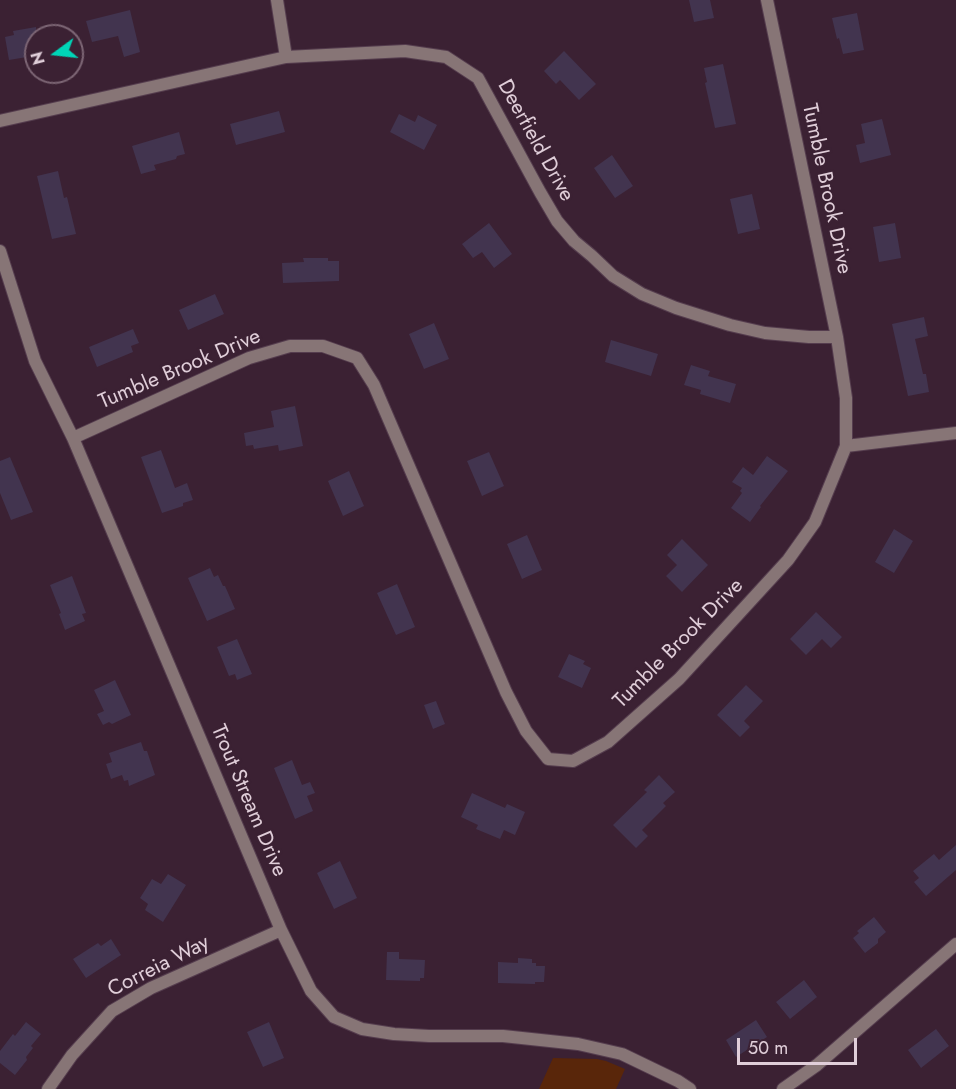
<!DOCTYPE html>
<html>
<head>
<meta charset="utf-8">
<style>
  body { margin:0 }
  #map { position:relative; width:956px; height:1089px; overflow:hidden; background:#3b2133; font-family:Jost,sans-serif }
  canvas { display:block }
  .north { position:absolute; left:24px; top:24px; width:60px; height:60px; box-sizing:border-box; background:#3b2133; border:2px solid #7d6675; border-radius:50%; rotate:255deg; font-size:16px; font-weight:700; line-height:24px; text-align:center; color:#e0ced9 }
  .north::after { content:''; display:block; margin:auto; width:21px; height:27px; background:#00d5b7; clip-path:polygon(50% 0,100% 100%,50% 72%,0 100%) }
  .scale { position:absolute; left:737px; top:1038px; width:120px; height:27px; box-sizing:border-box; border:3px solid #e0ced9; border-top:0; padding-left:8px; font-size:18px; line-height:21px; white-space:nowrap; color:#e0ced9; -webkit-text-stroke:4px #3b2133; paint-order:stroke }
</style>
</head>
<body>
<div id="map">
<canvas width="956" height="1089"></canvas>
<div class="north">N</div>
<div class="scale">50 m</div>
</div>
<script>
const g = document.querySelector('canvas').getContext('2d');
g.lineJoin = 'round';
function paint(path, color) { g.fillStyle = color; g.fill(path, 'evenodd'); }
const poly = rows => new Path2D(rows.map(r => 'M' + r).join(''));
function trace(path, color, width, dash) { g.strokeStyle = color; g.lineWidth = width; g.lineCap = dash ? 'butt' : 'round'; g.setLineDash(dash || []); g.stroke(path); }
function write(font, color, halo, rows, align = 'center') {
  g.font = font + ' Jost,sans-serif'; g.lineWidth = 5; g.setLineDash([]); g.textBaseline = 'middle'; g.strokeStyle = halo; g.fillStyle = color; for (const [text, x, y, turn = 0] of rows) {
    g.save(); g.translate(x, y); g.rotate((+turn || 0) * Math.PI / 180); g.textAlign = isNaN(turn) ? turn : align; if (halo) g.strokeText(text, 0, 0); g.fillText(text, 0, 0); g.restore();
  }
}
paint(poly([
  [553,1058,597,1059,606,1061,625,1069,616,1089,539,1089]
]), '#59260a');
paint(poly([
  [689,0,710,0,714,18,694,22],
  [130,10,140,52,124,57,118,36,92,42,86,21],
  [857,13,864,50,843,54,839,38,837,39,832,18],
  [36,27,36,48,26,50,27,57,9,60,5,37,14,35,13,31],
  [564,51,596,84,579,100,560,80,556,84,544,71],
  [723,64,736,124,715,128,705,83,707,82,704,68],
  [279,111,285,132,236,145,230,124],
  [399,114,415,122,418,115,437,125,424,150,390,132],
  [882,119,891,155,860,163,856,145,865,143,861,124],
  [179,132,185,154,177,156,176,159,154,165,156,170,141,174,132,146],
  [612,155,633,186,615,198,594,168],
  [58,171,64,198,67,197,76,234,52,239,37,176],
  [752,194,760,229,738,234,730,199],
  [489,223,512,254,494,268,482,252,473,258,462,244],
  [895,223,901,258,879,262,873,227],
  [303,258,328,258,328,261,339,261,339,281,283,283,282,263,304,262],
  [215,294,224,314,188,330,179,310],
  [924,317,928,336,915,339,923,374,926,374,929,392,908,396,892,324],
  [434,323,449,359,424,369,409,334],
  [133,329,139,343,131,346,133,352,97,367,89,347],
  [611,340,658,354,651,376,605,362],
  [691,365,710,371,708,376,736,384,730,403,700,394,701,390,684,385],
  [295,406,303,446,279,451,278,445,254,449,253,445,246,446,244,433,274,427,271,411],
  [161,450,175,488,187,483,193,500,183,503,183,506,162,513,141,457],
  [489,452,504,486,482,496,467,461],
  [767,456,788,471,760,506,761,507,750,522,731,508,742,493,740,491,742,488,732,482,743,467,753,475],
  [10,457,33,512,11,520,0,493,0,461],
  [349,471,364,506,343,516,328,481],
  [894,529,913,541,894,573,875,562],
  [527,535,542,570,522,579,507,544],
  [682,539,708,565,682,592,666,576,677,565,667,555],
  [210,568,214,577,218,575,223,586,225,586,235,609,207,621,188,578],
  [72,576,86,613,82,614,85,621,65,630,59,614,61,613,50,585],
  [397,584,415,627,396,635,377,593],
  [816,612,842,637,831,648,822,639,806,655,790,639],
  [237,639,252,674,237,680,235,674,229,676,217,647],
  [569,654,585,661,583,664,591,668,582,688,558,677],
  [115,680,131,715,112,724,109,722,103,725,97,714,104,711,94,690],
  [746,685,763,701,744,721,750,727,740,737,717,715],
  [436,701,445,724,433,729,424,705],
  [141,742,144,751,147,751,155,775,129,786,128,780,124,781,122,775,111,779,106,764,112,762,109,753],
  [292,760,302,785,310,782,315,793,307,796,313,811,295,819,274,768],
  [659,775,675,792,663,803,666,806,642,830,648,836,636,848,613,825,647,792,644,790],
  [472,793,505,808,507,804,525,812,515,835,504,830,500,839,476,829,478,825,461,817],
  [956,845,956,870,926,896,914,882,919,878,913,871,934,854,939,860],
  [340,861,357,898,334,909,317,873],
  [168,874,186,885,163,922,145,910,148,904,140,898,152,879,161,884],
  [874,917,886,932,878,939,878,943,865,953,853,938,859,933,857,931],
  [111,939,121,955,86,978,73,959,98,943,101,946],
  [387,952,399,952,399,959,425,960,424,978,420,978,420,981,386,980],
  [518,958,532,959,532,963,536,963,536,966,545,966,544,982,535,982,535,984,498,983,498,962,518,963],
  [804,980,817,997,790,1019,776,1002],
  [756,1020,767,1037,736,1057,726,1040],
  [26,1022,41,1034,31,1046,33,1048,26,1057,27,1060,15,1075,0,1063,0,1051,13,1034,15,1036],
  [269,1022,284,1058,263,1067,247,1032],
  [936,1029,949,1046,921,1068,908,1050]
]), '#42344f');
const minor = poly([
  [277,0,286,57],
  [0,121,286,57,405,51,446,57,478,78,540,192,557,221,574,241,592,256,613,276,642,294,676,308,730,325,765,333,809,337,837,337],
  [0,251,35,361,73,438,281,930,311,991,334,1017,362,1029,394,1034,429,1036,503,1036,578,1044,622,1054,678,1081,690,1089],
  [73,438,249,358,290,346,323,346,357,358,374,385,506,692,526,731,548,759,573,761,608,742,679,679,788,560,815,522,846,446,846,398,837,337,767,0],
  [846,446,956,433],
  [48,1089,72,1055,112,1011,151,988,281,930],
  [783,1089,817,1065,956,944]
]);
trace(minor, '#553d4e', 14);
trace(minor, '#877576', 12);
write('21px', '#e0ced9', '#3b2133', [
  ["Deerfield Drive",535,141,61],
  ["Tumble Brook Drive",826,189,78],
  ["Tumble Brook Drive",180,370,-23],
  ["Tumble Brook Drive",679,644,-45],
  ["Trout Stream Drive",248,801,67],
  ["Correia Way",159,967,-27]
]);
</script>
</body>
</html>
